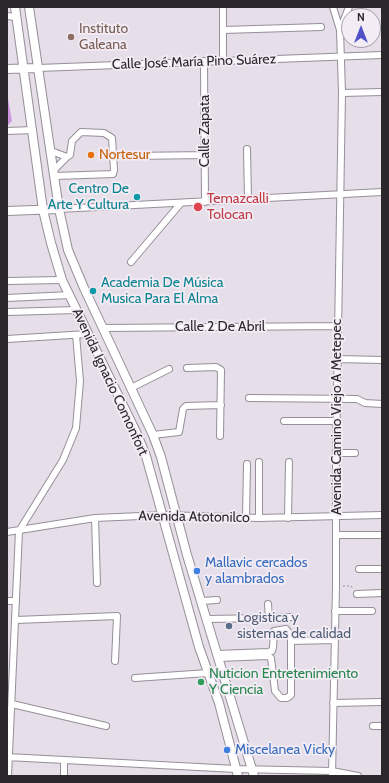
<!DOCTYPE html>
<html>
<head>
<meta charset="utf-8">
<style>
  body { margin:0 }
  #map { position:relative; width:389px; height:783px; overflow:hidden; background:#e6dee8; font-family:Cabin,sans-serif }
  canvas { display:block }
  .frame { position:absolute; inset:0; border:8px solid #2b282c; pointer-events:none }
  .north { position:absolute; left:341px; top:8px; width:40px; height:40px; box-sizing:border-box; background:#f3ecf5; border:1px solid #a39ea5; border-radius:50%; rotate:0deg; font-size:11px; font-weight:700; line-height:16px; text-align:center; color:#2b282c }
  .north::after { content:''; display:block; margin:auto; width:14px; height:18px; background:#5050c7; clip-path:polygon(50% 0,100% 100%,50% 72%,0 100%) }
</style>
</head>
<body>
<div id="map">
<canvas width="389" height="783"></canvas>
<div class="frame"></div>
<div class="north">N</div>
</div>
<script>
const g = document.querySelector('canvas').getContext('2d');
g.lineJoin = 'round';
function paint(path, color) { g.fillStyle = color; g.fill(path, 'evenodd'); }
const poly = rows => new Path2D(rows.map(r => 'M' + r).join(''));
function trace(path, color, width, dash) { g.strokeStyle = color; g.lineWidth = width; g.lineCap = dash ? 'butt' : 'round'; g.setLineDash(dash || []); g.stroke(path); }
function write(font, color, halo, rows, align = 'center') {
  g.font = font + ' Cabin,sans-serif'; g.lineWidth = 3.5; g.setLineDash([]); g.textBaseline = 'middle'; g.strokeStyle = halo; g.fillStyle = color; for (const [text, x, y, turn = 0] of rows) {
    g.save(); g.translate(x, y); g.rotate((+turn || 0) * Math.PI / 180); g.textAlign = isNaN(turn) ? turn : align; if (halo) g.strokeText(text, 0, 0); g.fillText(text, 0, 0); g.restore();
  }
}
paint(poly([
  [7,93,12,121,7,126]
]), '#cf96e0');
const minor = poly([
  [223,7,223,61],
  [333,7,340,30],
  [7,16,16,17],
  [223,30,321,27],
  [204,61,205,202],
  [38,68,382,55],
  [342,93,382,92],
  [7,131,33,130],
  [247,149,248,199],
  [51,151,67,157,70,155,72,141,81,132,104,133,112,138,114,170,113,174,55,176],
  [132,156,205,155],
  [54,170,67,157],
  [59,209,382,192],
  [131,262,181,203],
  [7,281,62,280],
  [7,298,70,295],
  [7,312,76,310],
  [102,328,338,326],
  [7,339,87,334],
  [338,359,382,360],
  [187,368,216,367,221,370,220,436],
  [131,388,169,369],
  [249,398,357,399,365,403,382,404],
  [284,421,337,421],
  [153,435,179,432,183,409,186,406,221,405],
  [336,453,355,453],
  [259,462,259,518],
  [95,518,97,583],
  [246,518,247,464],
  [288,518,289,462],
  [7,532,95,518,163,515,259,518,382,515],
  [336,535,382,535],
  [359,569,382,569],
  [357,594,382,593],
  [7,601,16,601],
  [201,601,217,600],
  [335,611,372,611],
  [269,618,291,617],
  [206,619,269,618,268,604],
  [16,620,117,616,115,661],
  [291,641,335,640],
  [217,654,268,652,272,651,273,647,274,631,286,629,290,634,291,641,291,695,287,698,281,698,275,691,271,658,268,656,219,658],
  [135,678,208,673],
  [333,703,382,702],
  [12,704,106,726],
  [373,726,382,726],
  [7,757,236,769,332,771,358,776],
  [8,776,19,531,63,460,76,428,80,381,76,335],
  [64,776,64,760],
  [332,776,336,586,336,453,342,93,340,30,349,7]
]);
const major = poly([
  [15,7,43,210,51,243,62,280,137,434,146,456,199,647,219,703,238,776],
  [29,7,59,209,68,250,84,288,153,435,161,457,187,555,254,776],
  [7,69,38,68],
  [7,211,59,209]
]);
trace(minor, '#968f98', 8);
trace(major, '#968f98', 10);
trace(poly([
  [343,586,351,586,353,589]
]), '#938d94', 1, [2, 2]);
trace(minor, '#fff', 6);
trace(major, '#fff', 8);
for (const [x, y, r, color] of [
  [71,37,4,"#8d6e63"],
  [91,155,4,"#e8710a"],
  [137,197,4,"#0f9aa8"],
  [198,207,5,"#e0444e"],
  [93,291,4,"#0f9aa8"],
  [197,571,4,"#3f7fe0"],
  [229,626,4,"#5c6f8a"],
  [201,682,4,"#2e9e5b"],
  [227,750,4,"#3f7fe0"]
]) { const dot = new Path2D(); dot.arc(x, y, r, 0, 2 * Math.PI); g.fillStyle = color; g.fill(dot); trace(dot, '#f3ecf5', 1.5); }
write('14px', '#785e54', '#f3ecf5', [
  ["Instituto",79,29],
  ["Galeana",79,45]
], 'left');
write('14px', '#2b282c', '#f3ecf5', [
  ["Calle José María Pino Suárez",194,62,-2],
  ["Calle Zapata",205,131,-90],
  ["Calle 2 De Abril",220,327],
  ["Avenida Ignacio Comonfort",110,382,65],
  ["Avenida Camino Viejo A Metepec",337,417,-90],
  ["Avenida Atotonilco",194,517,1]
]);
write('14px', '#c56008', '#f3ecf5', [
  ["Nortesur",99,155]
], 'left');
write('14px', '#0d838f', '#f3ecf5', [
  ["Centro De",129,189],
  ["Arte Y Cultura",129,205],
  ["Academia De Música",101,283,"left"],
  ["Musica Para El Alma",101,299,"left"]
], 'right');
write('14px', '#be3a42', '#f3ecf5', [
  ["Temazcalli",207,199],
  ["Tolocan",207,215]
], 'left');
write('14px', '#366cbe', '#f3ecf5', [
  ["Mallavic cercados",205,563],
  ["y alambrados",205,579],
  ["Miscelanea Vicky",235,750]
], 'left');
write('14px', '#4e5e75', '#f3ecf5', [
  ["Logistica y",237,618],
  ["sistemas de calidad",237,634]
], 'left');
write('14px', '#27864d', '#f3ecf5', [
  ["Nuticion Entretenimiento",209,674],
  ["Y Ciencia",209,690]
], 'left');
</script>
</body>
</html>
